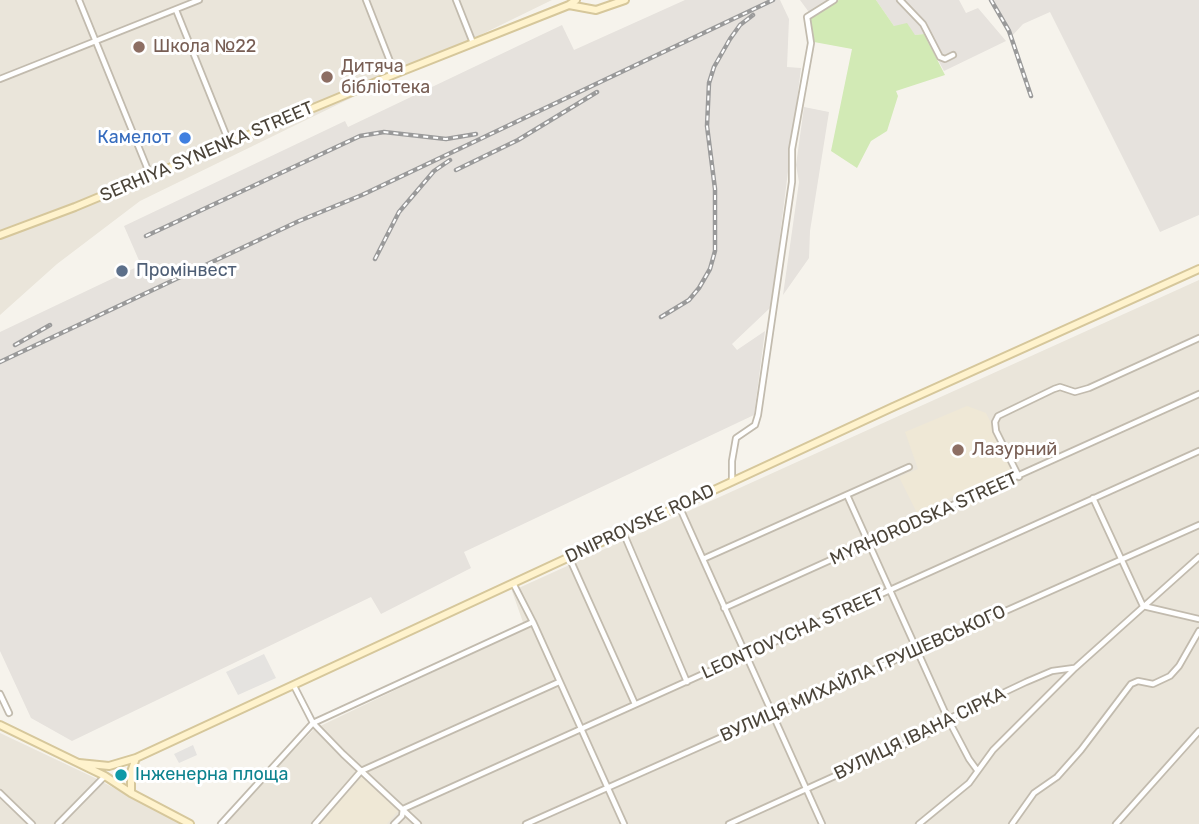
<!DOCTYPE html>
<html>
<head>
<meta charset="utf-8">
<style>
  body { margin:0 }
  canvas { display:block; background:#f6f3ec }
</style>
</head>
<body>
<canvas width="1199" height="824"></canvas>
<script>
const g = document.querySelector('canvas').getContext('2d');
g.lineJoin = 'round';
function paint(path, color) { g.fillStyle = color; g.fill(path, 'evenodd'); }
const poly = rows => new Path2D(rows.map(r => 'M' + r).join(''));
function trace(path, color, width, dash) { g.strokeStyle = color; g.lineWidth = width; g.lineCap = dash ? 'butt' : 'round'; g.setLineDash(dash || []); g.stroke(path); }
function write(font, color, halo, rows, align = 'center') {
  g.font = font + ' Rubik,sans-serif'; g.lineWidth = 6; g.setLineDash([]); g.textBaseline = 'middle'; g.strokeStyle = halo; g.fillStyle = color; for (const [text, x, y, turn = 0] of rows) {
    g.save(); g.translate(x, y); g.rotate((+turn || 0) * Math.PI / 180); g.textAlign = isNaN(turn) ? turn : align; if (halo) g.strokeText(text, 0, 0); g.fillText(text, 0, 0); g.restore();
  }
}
paint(poly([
  [0,0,552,0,140,201,57,264,0,315],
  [1199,280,1199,824,223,824,314,729,525,628,512,591],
  [0,733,95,778,182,824,0,824]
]), '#eae5da');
paint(poly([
  [685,0,780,0,789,19,787,67,801,68,771,307,732,344,737,350,765,331,754,415,464,552,471,568,381,614,371,597,72,741,31,718,0,651,0,332,141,265,124,226,345,121,348,127,562,25,574,50],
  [800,0,839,0,811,15],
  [876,0,959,0,966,13,978,8,1006,41,944,71,924,34,915,35,894,26],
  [989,0,1199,0,1199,215,1160,232,1050,12,1023,24,1011,37],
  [804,107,829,112,810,231,809,258,783,295,799,182,796,165]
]), '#e6e2dd');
paint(poly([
  [967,406,986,413,1014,469,917,513,899,477,918,469,905,432],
  [363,776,400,809,387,824,319,824]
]), '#efe8d6');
paint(poly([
  [839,0,876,0,894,26,907,23,915,35,924,34,945,75,896,91,898,96,887,131,871,141,857,168,831,151,852,49,814,42,809,21,811,15]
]), '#d2eab5');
paint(poly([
  [264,654,276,678,238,695,226,672],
  [193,745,197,755,179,763,174,754]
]), '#e5e3e0');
const street = poly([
  [79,0,150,175],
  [366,0,395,74],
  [456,0,473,43],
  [900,0,923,24,940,57,945,59,953,55],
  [176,10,229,142],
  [0,79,199,0],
  [1019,477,996,431,995,422,998,416,1054,389,1060,387,1075,392,1089,388,1199,338],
  [732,481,732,461,736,438,755,425,758,415,792,182,792,149,811,43,807,17,834,0],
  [847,495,948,719,969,759,977,770],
  [1093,498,1143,606,1199,619],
  [679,506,822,824],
  [623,532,687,682],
  [569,557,635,704],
  [703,559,909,467],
  [513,583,533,622,624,824],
  [724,608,1199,394],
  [294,686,313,723,343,754,418,824],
  [0,694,9,713],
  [0,793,32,824],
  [58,824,105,776],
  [221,824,313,723,533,622],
  [315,824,361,771,559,682],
  [394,824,402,816,403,809,1199,451],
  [526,824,1199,525],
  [729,824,932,732,948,719,1026,682,1052,671,1074,668],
  [919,824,969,783,993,750,1075,668,1199,557],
  [1012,824,1034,793,1057,777,1081,750,1131,684,1138,681,1153,684,1170,676,1179,666,1199,631],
  [1116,824,1199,731]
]);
const secondary = poly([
  [569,5,596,10,625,0],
  [0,235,75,207,395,74,569,5,576,0],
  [0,725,105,776,131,793,190,824],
  [79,763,109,766,136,758,893,407,1199,269],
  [131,793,131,772,136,758]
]);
trace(street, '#c2bbae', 8);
trace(secondary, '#d6c79b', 10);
trace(street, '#fff', 4.5);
trace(secondary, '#fff3cd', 6);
const rail = poly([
  [991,0,1009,31,1031,96],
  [456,170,518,140,597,92],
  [146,236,360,136,384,132,446,139,476,134],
  [375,259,399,212,434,171,450,160],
  [661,317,689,300,699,288,710,269,715,251,715,189,707,126,709,83,714,67,730,39,740,25,753,15],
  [15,345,50,325],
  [0,362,299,221,362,195,773,0]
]);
trace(rail, '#9a9a9a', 4.5);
trace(rail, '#fff', 2, [5]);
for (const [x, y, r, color] of [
  [139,47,7,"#8d6e63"],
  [327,77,7,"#8d6e63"],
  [185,138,7,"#3f7fe0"],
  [122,271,7,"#5c6f8a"],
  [958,450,7,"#8d6e63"],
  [121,775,7,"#0f9aa8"]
]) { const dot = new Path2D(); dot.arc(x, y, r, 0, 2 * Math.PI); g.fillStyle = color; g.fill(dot); trace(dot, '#fff', 2.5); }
write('18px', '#785e54', '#fff', [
  ["Школа №22",153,47],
  ["Дитяча",341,67],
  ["бібліотека",341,88],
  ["Лазурний",972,450]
], 'left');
write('18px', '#366cbe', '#fff', [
  ["Камелот",171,138]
], 'right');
write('18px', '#4b4439', '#fff', [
  ["SERHIYA SYNENKA STREET",207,152,-23],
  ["MYRHORODSKA STREET",924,519,-24],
  ["DNIPROVSKE ROAD",640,524,-25],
  ["LEONTOVYCHA STREET",793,634,-24],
  ["ВУЛИЦЯ МИХАЙЛА ГРУШЕВСЬКОГО",863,674,-24],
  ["ВУЛИЦЯ ІВАНА СІРКА",920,734,-26]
]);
write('18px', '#4e5e75', '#fff', [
  ["Промінвест",136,271]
], 'left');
write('18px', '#0d838f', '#fff', [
  ["Інженерна площа",135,775]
], 'left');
</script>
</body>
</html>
